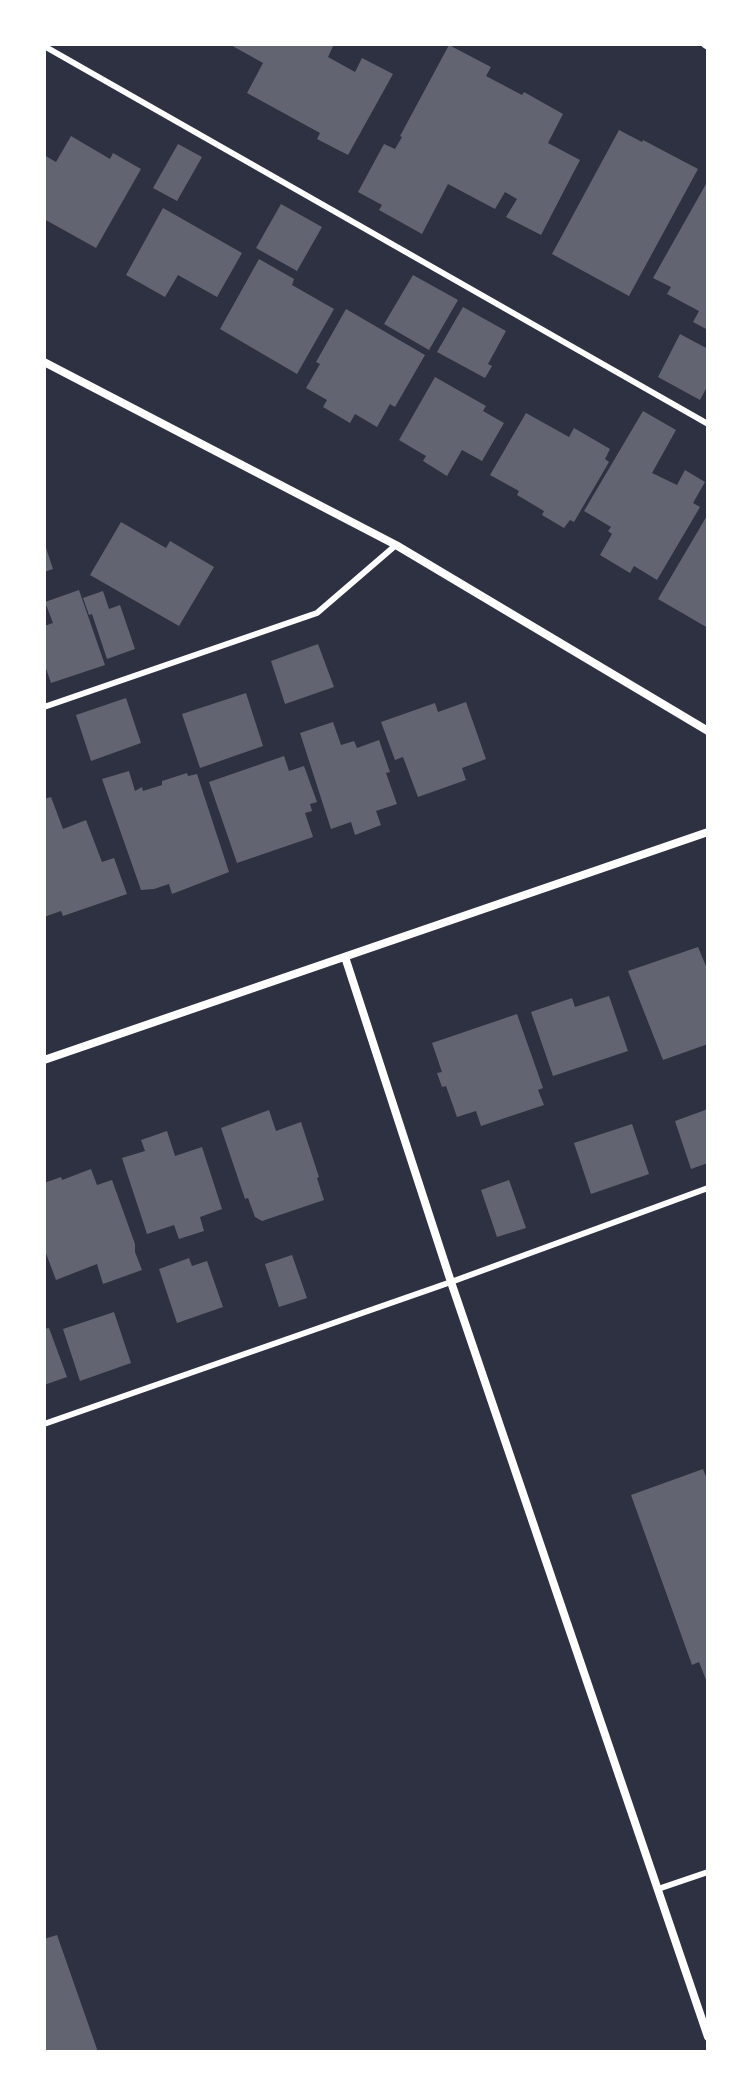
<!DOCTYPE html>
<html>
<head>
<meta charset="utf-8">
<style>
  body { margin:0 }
  #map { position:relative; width:752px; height:2096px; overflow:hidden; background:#2d3142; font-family:"Varela Round",sans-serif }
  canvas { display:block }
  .frame { position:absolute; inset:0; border:46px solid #fff; pointer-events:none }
</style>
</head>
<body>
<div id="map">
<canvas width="752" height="2096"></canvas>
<div class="frame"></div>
</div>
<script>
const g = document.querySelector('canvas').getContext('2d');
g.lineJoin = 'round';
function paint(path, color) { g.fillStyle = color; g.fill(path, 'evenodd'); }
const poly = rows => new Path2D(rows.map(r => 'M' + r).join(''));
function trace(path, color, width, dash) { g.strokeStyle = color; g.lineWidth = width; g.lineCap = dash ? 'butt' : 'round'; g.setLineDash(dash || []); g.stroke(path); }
paint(poly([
  [229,44,334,44,328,57,355,72,362,58,393,74,348,155,317,139,320,133,247,93,263,63],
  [449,45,491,67,486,76,522,95,524,92,563,114,548,143,580,160,541,235,506,217,517,199,505,192,495,209,448,184,422,234,379,210,382,205,358,192,384,144,395,149,402,137,400,136],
  [619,130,642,142,643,140,698,169,629,296,552,254],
  [71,136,110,159,113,153,141,169,96,248,44,219,44,155,56,162],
  [178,144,202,157,177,201,153,188],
  [706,184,708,185,708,330,693,322,699,311,667,294,671,287,653,278],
  [281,204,322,227,297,271,256,248],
  [163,208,242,253,217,297,178,275,165,297,126,275],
  [259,259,294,279,292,285,334,309,297,374,220,329],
  [413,275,458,300,429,350,384,324],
  [463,307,506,331,488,364,492,366,485,378,437,352],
  [346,309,425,355,395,407,390,404,377,427,355,414,350,423,323,407,327,400,306,388,320,364,316,362],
  [680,334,708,349,708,385,700,400,658,377],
  [435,377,486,406,483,411,504,423,482,461,462,450,447,476,423,461,426,456,399,440],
  [643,411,676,430,652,473,677,485,685,470,705,482,693,503,700,507,657,580,634,566,630,573,600,555,612,534,608,531,611,527,584,511],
  [526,413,569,437,574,428,610,449,605,459,609,462,574,522,570,520,564,528,542,515,544,511,517,495,519,491,490,475],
  [708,514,708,628,658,599],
  [121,522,166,548,170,541,214,567,179,626,90,575],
  [44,542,53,569,44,572],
  [79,590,105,665,51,683,44,663,44,626,53,623,45,602],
  [103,591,109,609,120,605,135,649,107,659,92,614,89,615,83,598],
  [318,644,334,687,285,704,271,661],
  [246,693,263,746,200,768,182,714],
  [126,698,141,743,91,761,76,715],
  [466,702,486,759,462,768,466,780,418,797,403,757,395,760,381,722,435,703,438,712],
  [333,722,341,745,354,741,357,748,379,740,390,772,386,773,397,804,376,811,381,825,355,835,351,822,331,829,300,733],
  [284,756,289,771,304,766,317,802,310,804,312,811,305,813,313,837,237,863,209,782],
  [129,771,135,791,142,787,143,791,162,785,162,781,187,773,188,776,197,774,229,872,172,894,169,884,154,889,141,890,102,779],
  [51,797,63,829,86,820,102,862,114,858,127,894,63,916,61,911,44,917,44,799],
  [698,947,708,971,708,1044,663,1060,628,971],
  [609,996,628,1051,553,1076,531,1012,572,998,575,1007],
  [517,1014,543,1088,538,1090,544,1105,481,1126,476,1111,457,1117,446,1086,442,1087,437,1073,442,1072,432,1043],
  [708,1109,708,1163,691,1169,675,1121],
  [269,1110,276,1131,301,1122,319,1177,317,1178,324,1200,262,1221,255,1217,248,1198,245,1199,221,1128],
  [632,1124,649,1174,591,1194,574,1143],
  [167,1131,175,1156,202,1147,222,1209,200,1217,204,1231,179,1239,174,1225,147,1234,122,1158,145,1151,141,1140],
  [91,1169,97,1185,112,1180,135,1244,135,1252,142,1270,103,1284,97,1264,56,1280,44,1248,44,1183,61,1177,62,1180],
  [509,1180,526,1228,497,1237,481,1190],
  [292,1255,307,1298,279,1307,265,1264],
  [189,1258,192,1266,207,1261,223,1307,177,1323,159,1269],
  [114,1312,131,1363,80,1381,63,1329],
  [49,1328,67,1377,44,1385,44,1329],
  [703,1469,708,1482,708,1685,699,1662,692,1665,631,1495],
  [57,1935,98,2052,44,2052,44,1939]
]), '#626471');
trace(poly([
  [44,46,708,424],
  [44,707,317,613,396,545],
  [44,1424,451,1282,708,1188],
  [658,1889,708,1872]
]), '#fff', 6);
trace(poly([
  [705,44,708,46],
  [44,362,396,545,708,731],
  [345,957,451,1282,708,2037],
  [44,1060,708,832]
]), '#fff', 8);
</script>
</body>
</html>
